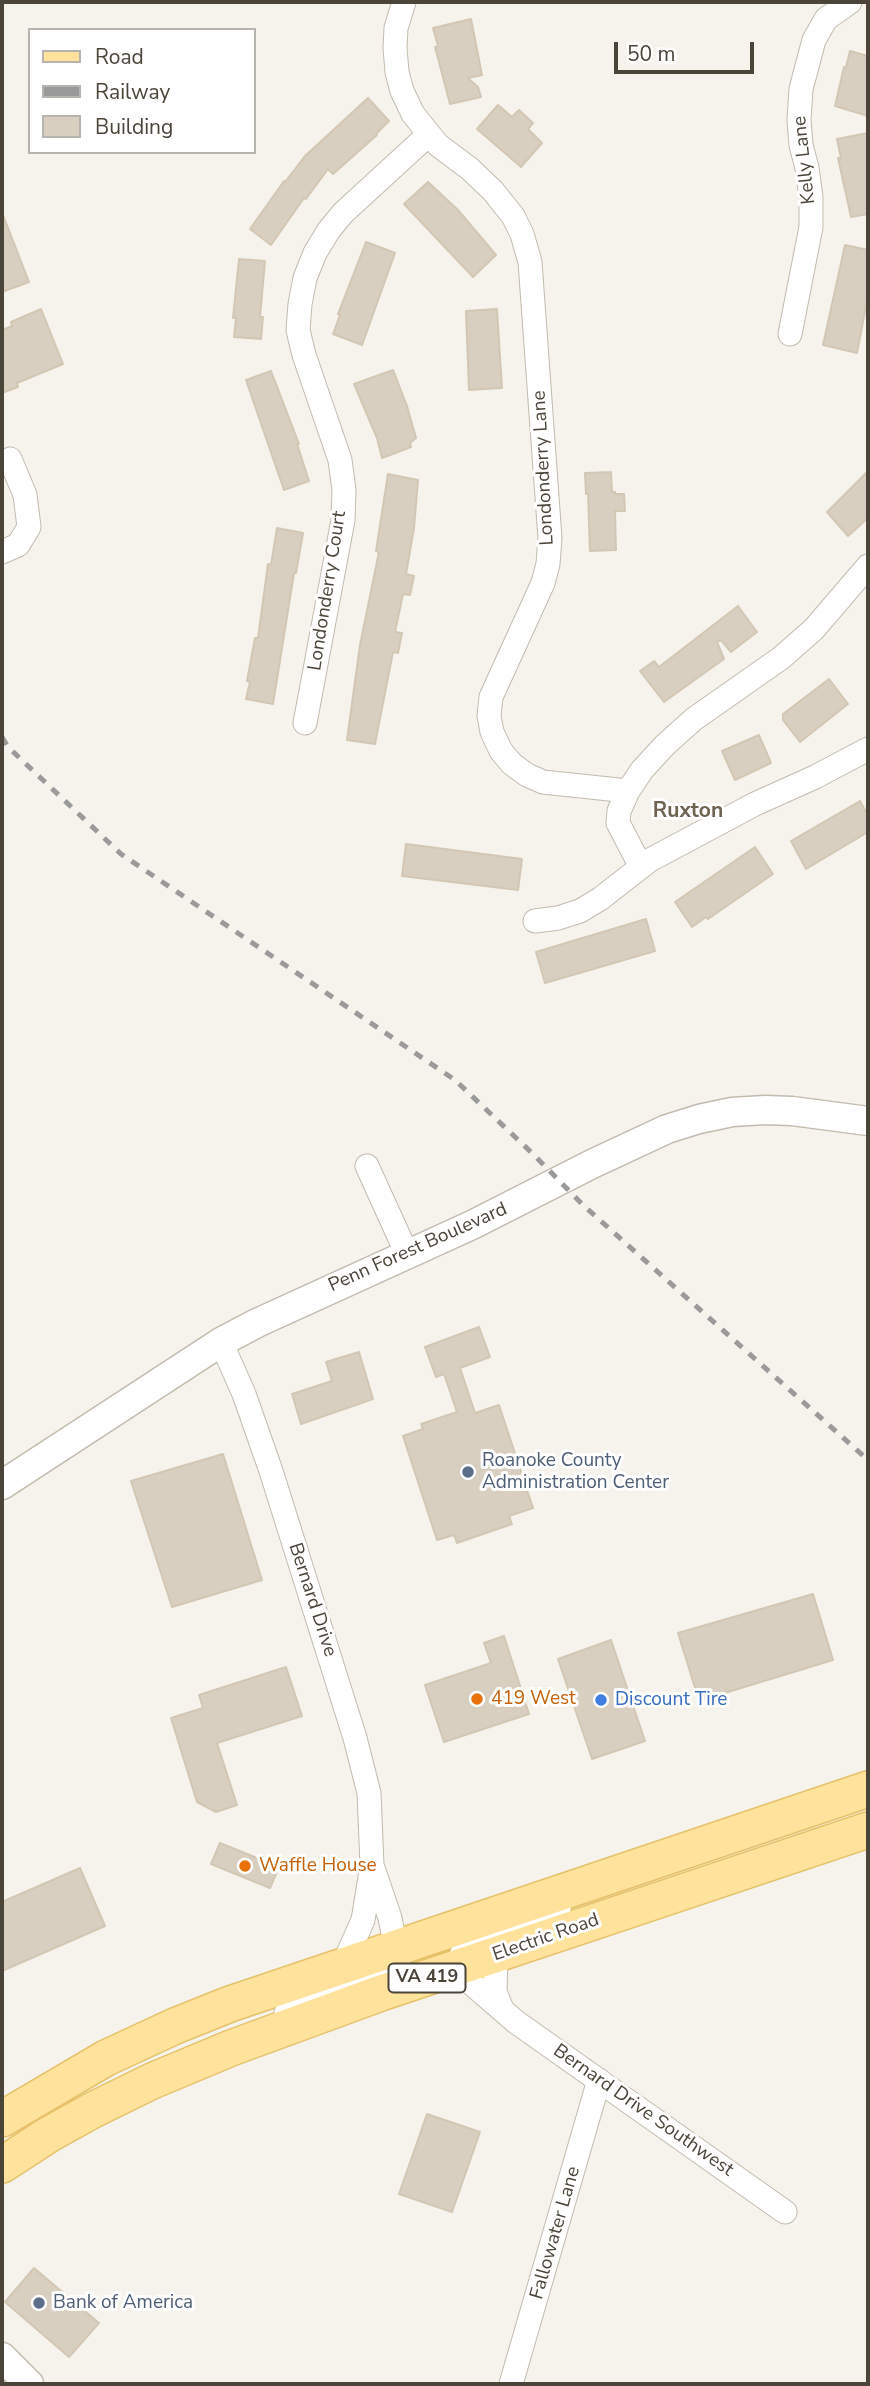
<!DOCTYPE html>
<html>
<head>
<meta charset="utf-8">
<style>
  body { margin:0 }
  #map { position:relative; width:870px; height:2386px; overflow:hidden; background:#f6f3ec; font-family:"Nunito Sans",sans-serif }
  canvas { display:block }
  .frame { position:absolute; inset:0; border:4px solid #4b4439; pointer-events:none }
  .legend { position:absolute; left:28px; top:28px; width:228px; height:126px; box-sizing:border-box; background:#fff; border:2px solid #b7b4b0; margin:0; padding:9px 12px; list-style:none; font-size:21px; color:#4b4439 }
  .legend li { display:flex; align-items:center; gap:14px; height:35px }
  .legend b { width:35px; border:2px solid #b7b4b0 }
  .scale { position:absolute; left:614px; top:42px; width:140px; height:32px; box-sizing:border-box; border:4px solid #4b4439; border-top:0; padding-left:9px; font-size:21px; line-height:24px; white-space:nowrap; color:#4b4439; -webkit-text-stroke:5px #fff; paint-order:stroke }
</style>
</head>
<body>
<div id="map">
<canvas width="870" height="2386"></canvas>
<div class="frame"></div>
<ul class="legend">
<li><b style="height:9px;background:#ffe39c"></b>Road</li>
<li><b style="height:9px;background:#9a9a9a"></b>Railway</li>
<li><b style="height:19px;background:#d8cfc1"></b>Building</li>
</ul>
<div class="scale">50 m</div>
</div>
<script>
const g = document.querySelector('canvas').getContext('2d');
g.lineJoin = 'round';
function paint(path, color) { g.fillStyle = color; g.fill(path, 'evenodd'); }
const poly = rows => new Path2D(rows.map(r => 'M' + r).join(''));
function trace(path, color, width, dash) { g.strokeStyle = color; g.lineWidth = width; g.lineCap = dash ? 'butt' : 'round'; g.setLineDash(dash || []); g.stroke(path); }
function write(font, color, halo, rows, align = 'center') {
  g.font = font + ' "Nunito Sans",sans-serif'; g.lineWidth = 6; g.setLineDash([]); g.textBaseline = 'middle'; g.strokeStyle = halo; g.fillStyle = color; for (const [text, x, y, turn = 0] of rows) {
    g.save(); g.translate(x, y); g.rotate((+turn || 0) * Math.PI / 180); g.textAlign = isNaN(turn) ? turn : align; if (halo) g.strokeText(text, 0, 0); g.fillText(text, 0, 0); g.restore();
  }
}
const building = poly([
  [471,19,482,75,468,78,478,87,481,97,450,104,435,47,438,46,433,28,471,19],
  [850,51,868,56,868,116,835,106,844,67,846,67,850,51],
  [368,98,389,121,376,134,377,135,333,174,328,169,306,199,304,198,271,245,250,229,284,181,285,182,305,156,368,98],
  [498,105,512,117,519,110,533,123,528,129,542,143,521,167,477,129,498,105],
  [868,133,868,214,851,217,838,158,841,158,837,139,868,133],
  [428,182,458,210,496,255,473,277,404,204,428,182],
  [3,215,29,282,2,292,2,216,3,215],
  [366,242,395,253,362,345,333,334,340,315,338,314,366,242],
  [845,245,868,250,868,296,857,353,823,345,845,245],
  [239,259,265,261,260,317,263,317,261,339,234,337,236,318,233,318,239,259],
  [41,309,63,364,17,383,18,387,2,393,2,330,12,326,11,322,41,309],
  [497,309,502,388,469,390,466,311,497,309],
  [393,370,407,406,416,438,410,443,411,447,382,458,377,438,354,384,393,370],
  [271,371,299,444,297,444,309,481,284,490,246,380,271,371],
  [868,471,868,518,848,536,827,512,868,471],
  [611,472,612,492,615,492,615,494,624,494,625,511,615,511,616,550,590,551,588,493,586,494,585,473,611,472],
  [388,474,418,480,414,528,406,574,414,576,410,595,403,594,395,632,402,633,398,653,393,652,375,744,347,740,360,645,379,552,376,551,388,474],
  [277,528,303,533,296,573,294,573,273,704,246,699,250,682,247,681,255,638,258,638,268,564,271,565,277,528],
  [738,606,757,632,731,652,721,640,717,642,724,659,664,702,640,671,654,661,659,667,738,606],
  [829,679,848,704,800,742,783,720,783,714,829,679],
  [759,735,771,763,735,780,722,751,759,735],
  [860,801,868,816,868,832,806,869,791,841,860,801],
  [406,844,522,859,518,890,402,876,406,844],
  [755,847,773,874,708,919,706,917,692,927,675,902,755,847],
  [646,919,655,951,545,983,536,952,646,919],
  [479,1327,490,1357,460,1368,475,1413,499,1405,533,1508,509,1516,512,1524,457,1543,454,1535,437,1540,403,1436,423,1429,421,1424,457,1412,444,1374,436,1377,425,1347,479,1327],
  [359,1352,373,1399,301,1424,292,1394,332,1381,326,1362,359,1352],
  [223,1454,262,1580,172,1607,131,1481,223,1454],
  [813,1594,833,1660,705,1699,702,1689,696,1691,678,1633,813,1594],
  [504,1636,529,1714,444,1742,425,1685,491,1663,484,1643,504,1636],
  [611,1640,645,1741,592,1759,558,1659,611,1640],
  [286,1667,302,1716,217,1743,237,1805,216,1812,197,1802,171,1718,203,1708,199,1695,286,1667],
  [220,1843,279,1867,270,1888,211,1864,220,1843],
  [80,1868,105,1926,2,1971,2,1902,80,1868],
  [427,2114,480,2132,452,2212,399,2194,427,2114],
  [34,2268,99,2323,69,2357,5,2302,34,2268]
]);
paint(building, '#d8cfc1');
trace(building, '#d3c7b4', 2);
const minor = poly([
  [404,2,396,28,395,48,397,72,402,91,413,114,438,145,470,169,493,191,513,216,522,234,530,262,550,538,548,564,543,583,491,697,489,716,492,732,501,751,512,764,527,775,543,782,628,791,642,770,665,745,694,719,781,658,814,629,868,566],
  [790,334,811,227,811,197,807,168,801,145,799,120,801,89,814,40,826,19,850,2],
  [2,552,18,545,29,527,25,495,10,459],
  [305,723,343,520,344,490,340,460,304,355,298,330,300,304,305,278,315,253,329,230,343,213,428,135],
  [628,791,619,811,618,823,641,867],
  [535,921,558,918,580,911,600,899,650,860,755,804,815,777,868,749],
  [367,1166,407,1254],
  [221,1342,244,1394,271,1471,355,1738,369,1793,372,1865,363,1920,342,1967],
  [559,1909,495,1934,463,1951,460,1958,472,1984,516,2022,785,2212],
  [496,1955,495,1992,502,2009],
  [286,2013,313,1999,384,1974,397,1965,398,1958,390,1918,373,1868],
  [511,2384,599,2080]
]);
const tertiary = poly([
  [2,1485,221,1342,257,1323,472,1225,592,1164,667,1129,699,1119,732,1112,765,1110,792,1111,868,1121],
  [2,2357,29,2384]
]);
const primary = poly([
  [2,2119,106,2058,175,2026,230,2004,868,1789],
  [2,2165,48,2135,93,2110,152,2081,231,2048,381,1993,868,1830]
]);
trace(minor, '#c2bbae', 25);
trace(tertiary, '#c2bbae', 31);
trace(primary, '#e6c16a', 38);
trace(minor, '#fff', 23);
trace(tertiary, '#fff', 28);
trace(primary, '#ffe39c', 35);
trace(poly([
  [2,737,8,747,121,854,455,1080,533,1154,583,1205,868,1460]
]), '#9a9a9a', 5, [9, 9]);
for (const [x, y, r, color] of [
  [468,1472,7,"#5c6f8a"],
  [477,1699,7,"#e8710a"],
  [601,1700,7,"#3f7fe0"],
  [245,1866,7,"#e8710a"],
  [39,2303,7,"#5c6f8a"]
]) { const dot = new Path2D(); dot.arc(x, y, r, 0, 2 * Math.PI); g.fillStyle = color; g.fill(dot); trace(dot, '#fff', 2.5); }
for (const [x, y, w] of [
  [427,1978,77]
]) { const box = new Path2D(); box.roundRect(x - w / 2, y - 14.5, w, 29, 5); g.fillStyle = '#fff'; g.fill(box); trace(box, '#4b4439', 2); }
write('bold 18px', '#4b4439', null, [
  ["VA 419",427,1978]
]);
write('19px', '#4b4439', '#fff', [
  ["Kelly Lane",805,160,-96],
  ["Londonderry Lane",544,468,-93],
  ["Londonderry Court",328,591,-81],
  ["Penn Forest Boulevard",418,1248,-24],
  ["Bernard Drive",312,1600,72],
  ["Electric Road",546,1938,-19],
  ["Bernard Drive Southwest",643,2111,35],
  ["Fallowater Lane",556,2233,-74]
]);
write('19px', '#4e5e75', '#fff', [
  ["Roanoke County",482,1461],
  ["Administration Center",482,1483],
  ["Bank of America",53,2303]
], 'left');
write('19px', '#c56008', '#fff', [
  ["419 West",491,1699],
  ["Waffle House",259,1866]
], 'left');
write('19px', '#366cbe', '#fff', [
  ["Discount Tire",615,1700]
], 'left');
write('bold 21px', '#6e6250', '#fff', [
  ["Ruxton",688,812]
]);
</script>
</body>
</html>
